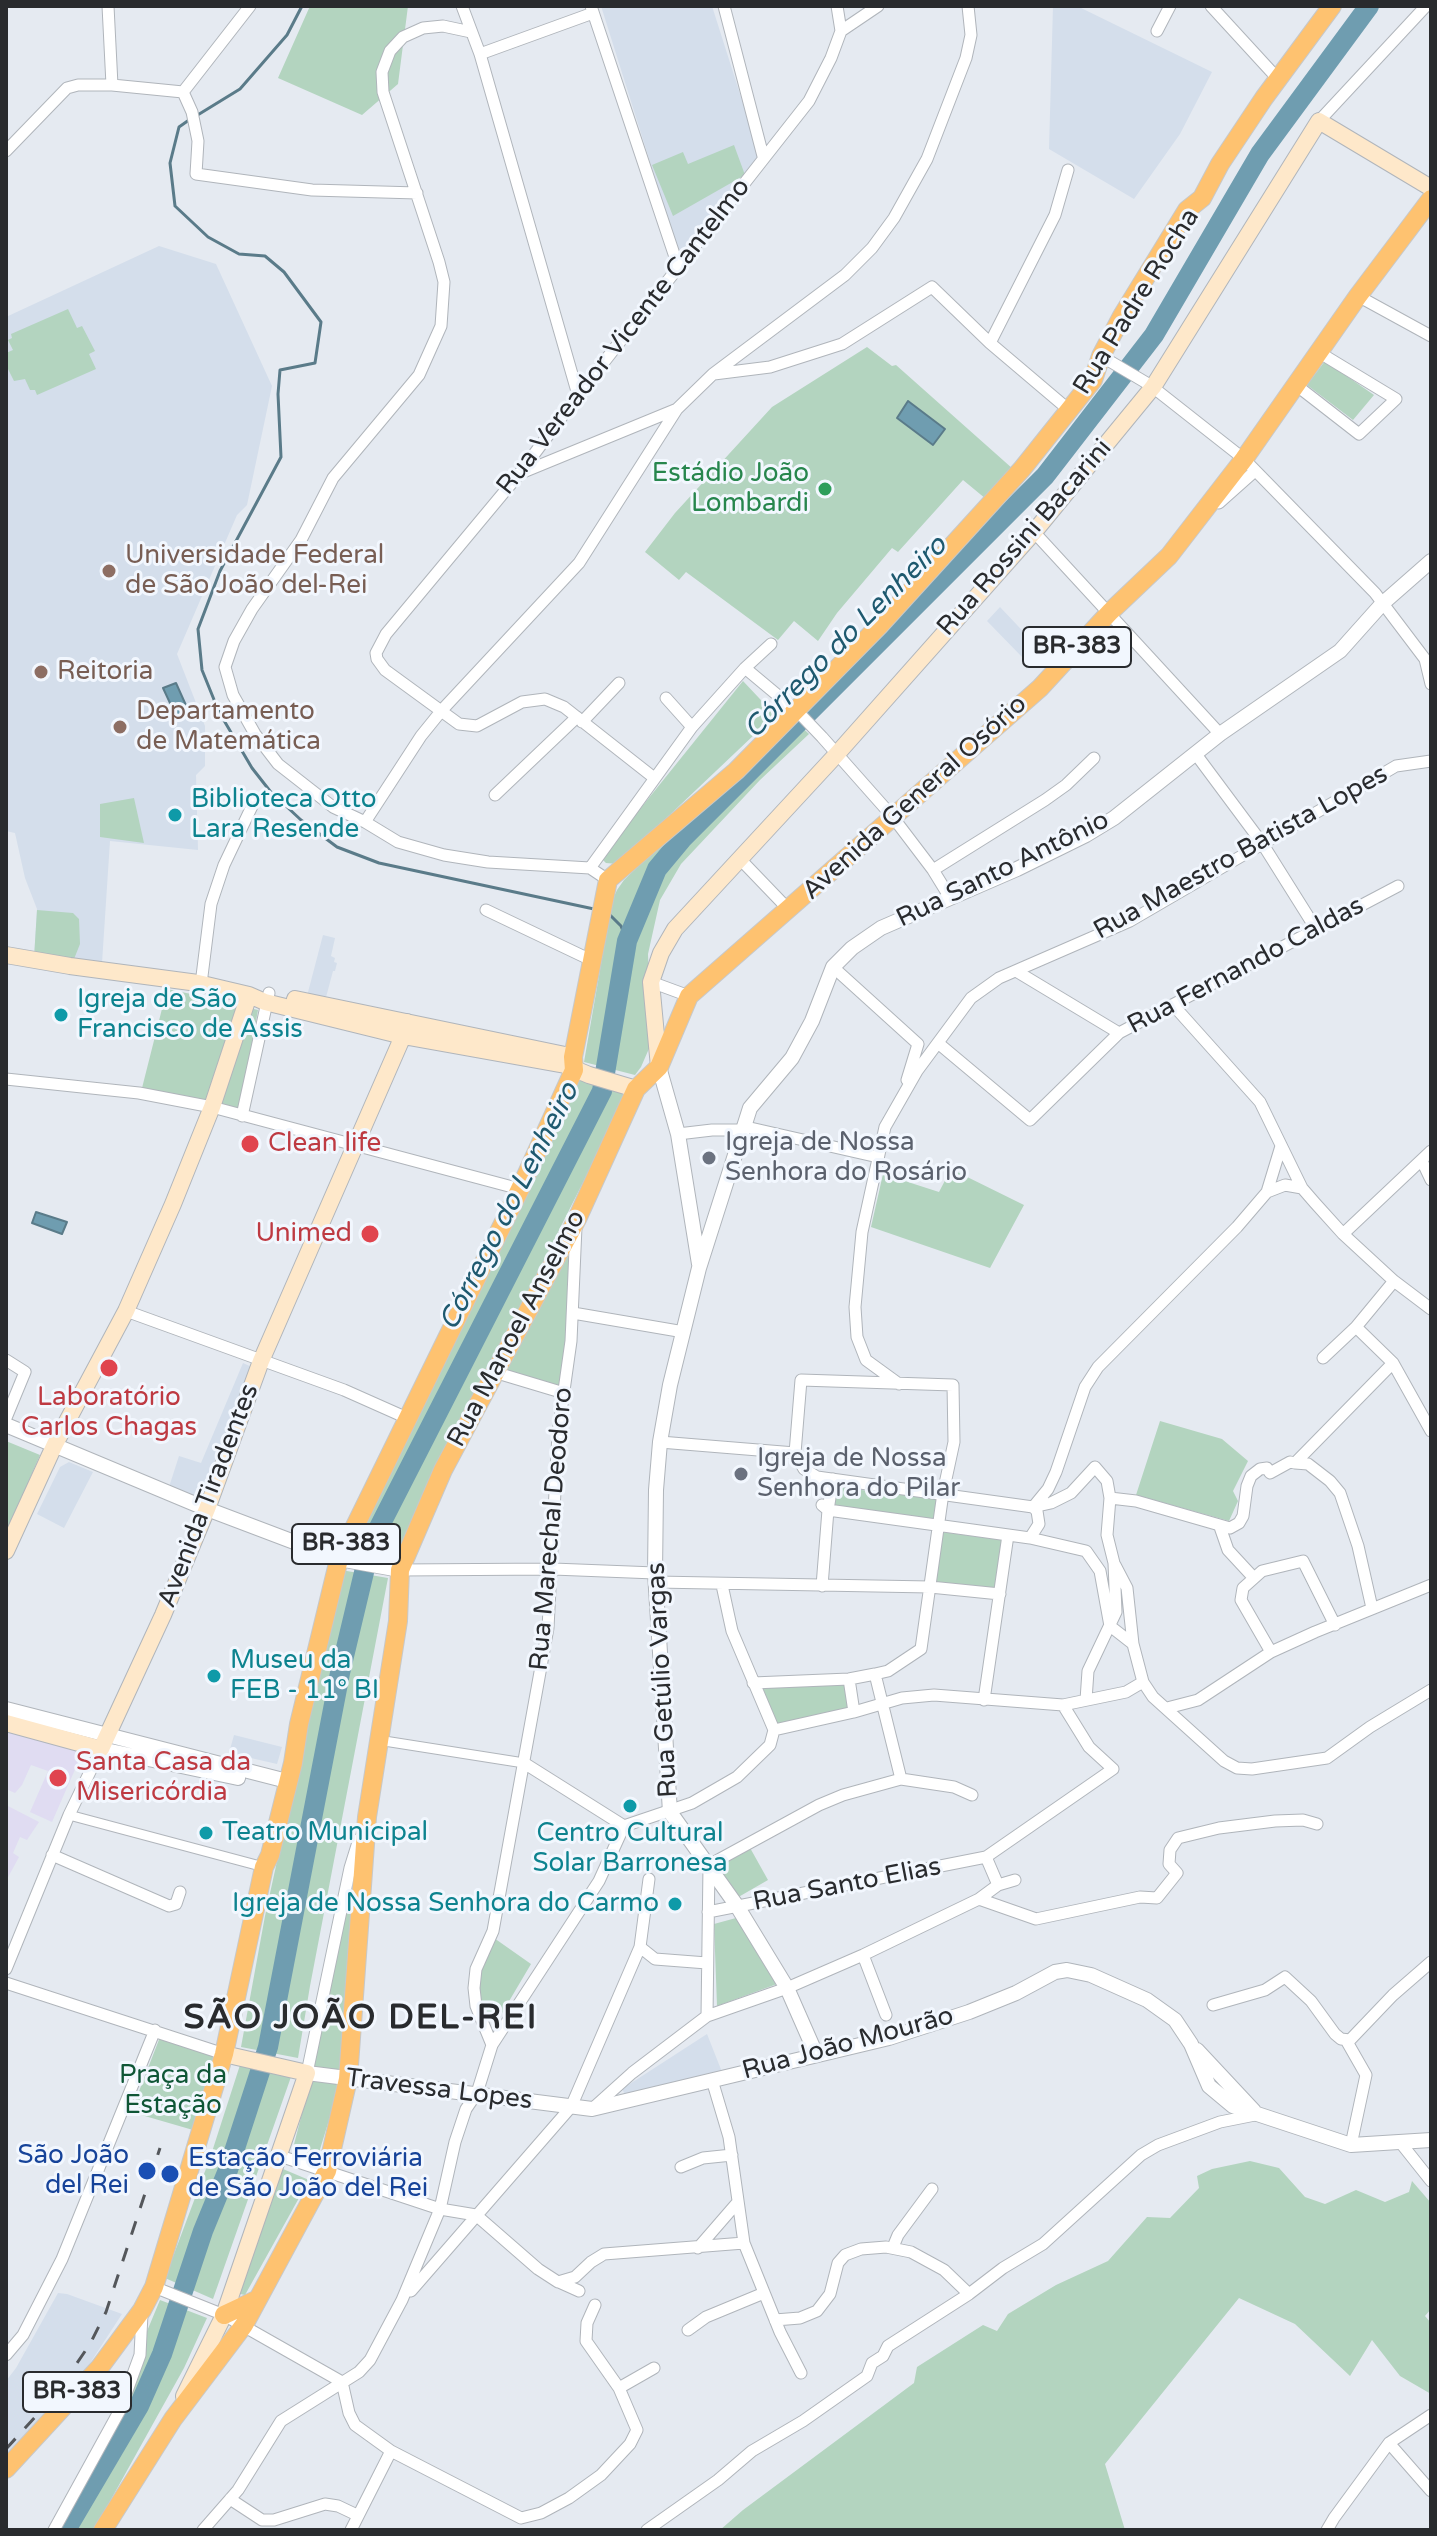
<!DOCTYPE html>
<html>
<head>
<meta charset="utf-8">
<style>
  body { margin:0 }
  #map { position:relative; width:1437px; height:2536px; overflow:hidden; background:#e5eaf1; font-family:"Varela Round",sans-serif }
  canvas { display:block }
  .frame { position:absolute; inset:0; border:8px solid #292b2e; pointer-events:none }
</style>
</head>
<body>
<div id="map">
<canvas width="1437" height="2536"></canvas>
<div class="frame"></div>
</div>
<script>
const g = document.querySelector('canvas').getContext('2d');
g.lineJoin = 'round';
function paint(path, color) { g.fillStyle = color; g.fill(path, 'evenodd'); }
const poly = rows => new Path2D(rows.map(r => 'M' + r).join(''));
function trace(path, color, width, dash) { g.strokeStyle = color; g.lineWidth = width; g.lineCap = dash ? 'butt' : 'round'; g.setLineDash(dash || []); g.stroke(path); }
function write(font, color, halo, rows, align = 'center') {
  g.font = font + ' "Varela Round",sans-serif'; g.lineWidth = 6; g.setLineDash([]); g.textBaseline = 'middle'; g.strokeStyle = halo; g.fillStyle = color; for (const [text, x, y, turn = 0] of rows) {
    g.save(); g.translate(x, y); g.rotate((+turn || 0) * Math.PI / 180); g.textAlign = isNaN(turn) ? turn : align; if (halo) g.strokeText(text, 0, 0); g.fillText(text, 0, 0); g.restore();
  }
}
paint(poly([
  [601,6,712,6,760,157,679,254],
  [1053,6,1077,6,1212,72,1180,134,1134,199,1049,149],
  [159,246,216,264,272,386,247,505,237,515,177,654,205,726,205,766,196,775,198,850,110,841,102,963,34,958,37,909,25,878,15,833,6,831,6,317],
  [1000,607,1035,644,1022,657,987,621],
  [323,935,335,938,331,956,335,958,334,962,337,963,335,971,333,971,325,1001,307,996],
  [243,1363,258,1370,203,1500,169,1487,179,1456,201,1463],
  [69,1462,93,1472,64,1528,37,1514,60,1467],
  [234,1735,282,1747,277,1764,229,1753],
  [707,2034,722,2072,628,2100,622,2089],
  [58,2293,67,2294,122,2314,81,2377,6,2456,6,2381,16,2368]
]), '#d4deeb');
paint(poly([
  [6,1723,84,1749,52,1822,30,1812,48,1771,31,1765,22,1785,15,1793,6,1789],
  [6,1805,39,1822,27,1840,20,1837,13,1853,19,1857,6,1881]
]), '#e0dcf2');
paint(poly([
  [310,6,408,6,398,84,362,115,278,78],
  [734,145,745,175,673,216,652,165,683,152,688,164],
  [68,309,77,328,82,326,95,351,89,354,96,369,37,395,35,390,30,390,25,379,14,381,6,365,6,353,13,350,8,340,12,338,11,334],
  [867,347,892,366,896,365,1013,469,986,499,963,480,898,552,892,548,837,613,818,641,794,621,778,640,686,572,679,580,645,552,675,513,772,407],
  [1325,361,1374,395,1353,420,1307,385],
  [743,681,775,715,618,864,606,863,603,860,603,855],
  [792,718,809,734,760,780,681,864,660,900,648,954,651,1044,641,1067,635,1075,584,1062,612,901,617,890,624,880],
  [134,798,144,843,100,837,100,804],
  [37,910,73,913,79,919,80,944,72,964,34,958],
  [167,989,239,1004,208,1101,142,1088],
  [250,1008,258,1010,240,1109,216,1103],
  [579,1078,629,1091,394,1558,349,1552],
  [951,1169,1024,1205,990,1268,871,1227,883,1174,939,1192],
  [573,1234,562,1390,503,1371],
  [1160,1421,1222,1439,1248,1461,1233,1491,1238,1501,1229,1521,1136,1495],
  [6,1441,40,1455,6,1534],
  [836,1487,937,1499,934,1521,833,1509],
  [942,1532,1002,1540,995,1591,934,1582],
  [341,1570,388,1578,310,1986,298,2058,241,2047,265,1916],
  [845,1681,850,1711,777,1724,760,1688],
  [749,1846,768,1880,735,1899,716,1865],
  [352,1886,357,1887,342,2073,313,2069],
  [736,1918,777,1984,717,2006,714,1924],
  [494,1938,531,1964,495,2025,482,2011,479,1993,480,1973],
  [160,2037,217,2056,193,2130,131,2112],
  [240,2065,292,2074,213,2299,165,2278,210,2158],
  [312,2075,342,2078,317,2159,292,2152],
  [1250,2161,1279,2168,1305,2197,1325,2204,1356,2190,1385,2202,1409,2192,1412,2181,1431,2203,1431,2309,1425,2316,1431,2323,1431,2394,1400,2376,1372,2340,1350,2376,1295,2324,1239,2298,1105,2464,1125,2530,720,2530,743,2510,914,2383,917,2367,983,2325,997,2331,1008,2314,1056,2285,1108,2261,1147,2217,1170,2218,1199,2188,1197,2176,1212,2169],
  [283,2169,309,2180,245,2295,240,2294,236,2289],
  [160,2300,207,2318,184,2368,94,2530,57,2530,85,2480]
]), '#b3d4bf');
const water = poly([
  [908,401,945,429,933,445,897,418,908,401],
  [176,683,189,712,177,718,163,688,176,683],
  [36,1212,67,1222,62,1234,32,1223,36,1212]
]);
paint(water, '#6f9db0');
trace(water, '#5a7b89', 2);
trace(poly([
  [196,116,240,89,287,35,302,6],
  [189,120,179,127,170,163,175,206,208,237,239,254,265,256,284,272,321,322,315,363,280,370,278,394,281,457,220,571,198,629,202,670,219,712,252,768,270,791,301,820,337,847,379,863,594,909],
  [609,914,621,926,627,941]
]), '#5a7b89', 3);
trace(poly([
  [66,2530,139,2406,162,2354,203,2231,228,2170,268,2047,340,1673,371,1543,602,1091,627,941,657,869,682,839,1045,476,1154,335,1260,154,1369,6]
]), '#6f9db0', 20);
const pedestrian = poly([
  [378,1740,524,1763],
  [69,1815,264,1867]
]);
const minor = poly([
  [108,6,112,85],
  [462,6,480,54,578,395],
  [591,6,678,266],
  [724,6,763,156],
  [1211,6,1278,79],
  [841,31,878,6],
  [1157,31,1170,6],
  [471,32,443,26,423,28,403,37,390,51,382,72,383,92,439,262,444,282,441,326,419,375,333,478,301,540,252,609,234,641,225,667,233,695,255,734,278,764,333,807,365,822,398,842,444,855,488,862,590,868,608,880],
  [480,54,593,13],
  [183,92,192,112,198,141,196,174,312,190,417,193],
  [1319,121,1426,6],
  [6,151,67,88,78,85,112,85,183,92,250,6],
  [1358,296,1431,336],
  [990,343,1055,215,1068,170],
  [1101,356,1150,385,1244,459,1375,593,1431,667],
  [714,374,770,367,842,344,932,287,990,343,1069,410],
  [1296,385,1359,434,1396,399,1320,353],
  [521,473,677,409],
  [1219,503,1255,471],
  [1034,532,1220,734],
  [1425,659,1431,684],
  [745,668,800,714,822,737,892,816,933,870,949,896],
  [666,698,692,727],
  [582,722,619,683],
  [1195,753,1262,843,1316,929],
  [653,777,564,707,545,699,522,702,477,726,459,724,385,670,377,659,376,653,386,634,520,473,578,395,809,101,831,58,841,31,837,6],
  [495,795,577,717],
  [365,822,421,736,442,710,579,563,677,409,713,374,845,275,872,248,894,218,927,159,966,58,971,35,968,6],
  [740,859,789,910],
  [590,868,692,727,745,668,771,644],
  [933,870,1045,800,1066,785,1094,758],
  [486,910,591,960],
  [833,967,918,1044,907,1080],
  [1016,971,1119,1033],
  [651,982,689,996],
  [201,984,211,904,224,865,254,802],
  [1174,1006,1260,1102,1302,1188,1315,1203,1343,1234,1394,1281,1431,1309],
  [938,1043,1030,1120,1119,1033,1398,886],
  [6,1079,139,1093,212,1107,520,1189],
  [242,1116,269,993],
  [678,1134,712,1130,740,1130,746,1127,878,1157],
  [1281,1146,1267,1192,1285,1185,1302,1188],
  [1422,1161,1431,1180],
  [1343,1234,1431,1151],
  [126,1311,344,1390,407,1418],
  [573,1313,684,1332],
  [1356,1327,1393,1363,1431,1431],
  [1323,1358,1356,1327,1394,1281],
  [6,1360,25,1372,6,1418],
  [494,1372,564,1393],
  [899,1384,866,1360,857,1337,855,1307,862,1232,885,1127,917,1071,971,998,999,978,1130,921,1396,766,1431,761],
  [660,1442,795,1453],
  [795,1453,804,1469,817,1477,1033,1507,1051,1503,1071,1493,1095,1467,1107,1481,1110,1498,1136,1501,1230,1528,1239,1523,1243,1516,1247,1486,1251,1476,1260,1469,1267,1468,1270,1473,1290,1462,1295,1463,1393,1363],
  [1295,1463,1308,1464,1330,1481,1340,1493,1358,1546,1372,1608],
  [822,1505,828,1510,1030,1538,1086,1551,1100,1571,1110,1626,1133,1644,1143,1682,1153,1697,1224,1761,1237,1768,1252,1769,1327,1758,1370,1727,1431,1690],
  [1034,1506,1048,1489,1056,1472,1085,1387,1098,1367,1237,1227,1267,1192],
  [1220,1527,1228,1550,1253,1577],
  [1030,1538,1039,1524,1037,1511,1033,1507],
  [1115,1565,1127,1588,1133,1644],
  [400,1570,553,1569,655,1573],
  [656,1582,930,1587,1000,1594],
  [722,1585,732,1631,774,1730],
  [822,1586,828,1510,833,1479],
  [1271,1652,1241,1600,1243,1588,1262,1571,1303,1561,1335,1625],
  [875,1674,901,1779],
  [849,1679,854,1712],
  [753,1683,849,1679,875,1674,888,1671,921,1649,943,1493,954,1442,953,1385,801,1380,795,1453],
  [984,1700,1008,1535],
  [1086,1700,1088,1671,1116,1612,1114,1563,1107,1535,1110,1498],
  [1167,1708,1198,1700,1271,1652,1315,1632,1431,1585],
  [774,1730,854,1712,902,1698,934,1695,1063,1705,1126,1692,1143,1682],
  [524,1763,624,1826],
  [52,1855,169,1906,176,1904,180,1892],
  [986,1857,998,1885],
  [979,1899,1036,1919,1140,1897,1157,1898,1177,1873,1169,1864,1170,1850,1178,1838,1219,1828,1275,1821,1303,1820,1317,1824],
  [708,1912,986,1857,1113,1769,1089,1747,1063,1705],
  [640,1947,655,1959,707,1963],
  [863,1955,886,2015],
  [6,1969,69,1815,101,1749],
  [6,1983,224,2054],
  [1213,2005,1265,1990,1285,1977,1311,2001,1335,2034,1341,2039,1350,2040,1393,1995,1431,1962],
  [707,2016,709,1865,819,1805,843,1795,901,1779,954,1787,972,1795],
  [1346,2040,1366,2075,1351,2145],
  [492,2045,476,2006,474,1988,476,1969,493,1931,548,1628,558,1433,571,1341,576,1227],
  [307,2073,350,1868,359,1839],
  [712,2080,729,2137,744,2243,780,2332,801,2373],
  [592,2109,632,2073,707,2016,787,1988,863,1955,979,1899,998,1885,1015,1880],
  [1400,2142,1431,2181],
  [280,2156,440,2209,476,2215,538,2269,558,2282,575,2277,591,2262,604,2254,744,2243],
  [681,2167,703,2158,732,2155],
  [893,2247,898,2235,932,2189],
  [698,2248,737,2203],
  [559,2282,579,2291],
  [154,2287,224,2315,342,2382],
  [411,2291,571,2107,640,1947,649,1879],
  [775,2320,800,2318,817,2311,830,2294,838,2263,845,2255,861,2249,886,2247,911,2252,944,2270,969,2294],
  [688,2330,706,2317,764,2293],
  [6,2355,23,2335,62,2259,155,2030],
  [342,2382,349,2413,355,2425,391,2451,521,2518,541,2513,569,2498,601,2475,630,2444,637,2430,619,2388,586,2341,587,2323,595,2305],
  [619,2388,654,2368],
  [1389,2443,1431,2491],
  [230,2499,262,2520,274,2520,325,2504,338,2506,357,2515],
  [54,2530,120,2410,140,2355,142,2314],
  [203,2530,238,2490,281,2421,359,2372,370,2360,402,2300,440,2209,455,2142,466,2109,477,2093,492,2045,599,1881,624,1826,692,1803,737,1777,770,1745,774,1730],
  [351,2530,391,2451],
  [647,2530,718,2480,752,2451,803,2421,867,2376,872,2363,883,2356,888,2346,969,2294,1003,2268,1043,2244,1141,2155,1158,2145,1220,2122,1255,2115],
  [1327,2530,1334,2518,1389,2443,1431,2415]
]);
const tertiary = poly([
  [659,1067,678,1134,699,1264],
  [6,1425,207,1509,339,1559,400,1570],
  [6,1709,287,1781],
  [101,1749,238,1778],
  [1197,2050,1254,2111],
  [816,2054,787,1988,737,1906,670,1812,655,1573,656,1490,660,1442,670,1385,699,1268,750,1108,792,1058,812,1021,833,967,852,948,881,928,1017,869,1086,835,1114,818,1220,734,1340,651,1382,604,1431,561],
  [307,2073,592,2109,889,2038,969,2012,1016,1993,1055,1972,1067,1970,1091,1975,1147,2000,1175,2020,1191,2044,1209,2086,1233,2106,1351,2145,1431,2140]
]);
const secondary = poly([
  [6,955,70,966,198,983,249,995,265,1002,403,1036,565,1065,589,1075,636,1089],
  [295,999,565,1055],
  [659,1067,651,982,661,953,675,929,836,755,1034,532,1153,387,1319,121,1431,188],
  [6,1551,55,1444,126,1311,173,1204,212,1107,249,995],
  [6,1723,101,1749,163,1615,207,1509,261,1361,403,1036,407,1022],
  [184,2396,224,2315,307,2073,224,2054]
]);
const trunk = poly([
  [224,2315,256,2300],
  [6,2469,100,2367,142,2310,154,2287,224,2054,264,1867,270,1855,293,1763,299,1724,339,1559,520,1189,574,1070,573,1057,608,880,736,771,879,626,1022,469,1093,380,1101,356,1122,316,1187,210,1202,198,1220,164,1264,98,1332,6],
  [103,2530,173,2419,244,2325,327,2171,348,2079,367,1817,398,1621,400,1570,443,1470,577,1219,636,1089,659,1067,689,996,1040,688,1110,612,1169,556,1244,459,1358,296,1431,199]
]);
trace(pedestrian, '#b0b5bb', 11);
trace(minor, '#b0b5bb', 13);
trace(tertiary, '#b0b5bb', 16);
trace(secondary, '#b0b5bb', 18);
trace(trunk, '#c7c8c9', 20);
trace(pedestrian, '#fff', 9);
trace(minor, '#fff', 11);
trace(tertiary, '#fff', 14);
trace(secondary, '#fee8ca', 16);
trace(trunk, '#fec270', 18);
trace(poly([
  [6,2449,55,2395,90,2344,106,2312,160,2148]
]), '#54575b', 3, [14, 14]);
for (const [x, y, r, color] of [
  [825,489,8,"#2e9e5b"],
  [109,571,8,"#8d6e63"],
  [41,672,8,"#8d6e63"],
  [120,727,8,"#8d6e63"],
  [175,815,8,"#0f9aa8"],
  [61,1015,8,"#0f9aa8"],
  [250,1144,10,"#e0444e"],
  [709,1158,8,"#6b7280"],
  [370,1234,10,"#e0444e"],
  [109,1368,10,"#e0444e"],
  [741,1474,8,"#6b7280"],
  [214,1676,8,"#0f9aa8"],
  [58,1778,10,"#e0444e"],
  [630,1806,8,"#0f9aa8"],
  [206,1833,8,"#0f9aa8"],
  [675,1904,8,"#0f9aa8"],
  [147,2171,10,"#1a4fb4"],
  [170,2174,10,"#1a4fb4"]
]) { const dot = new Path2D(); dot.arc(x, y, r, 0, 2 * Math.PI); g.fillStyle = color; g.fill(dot); trace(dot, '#f2f7fe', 3); }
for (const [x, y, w] of [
  [1077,647,108],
  [346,1544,108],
  [77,2392,108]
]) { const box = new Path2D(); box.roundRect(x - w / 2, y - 20, w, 40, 6); g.fillStyle = '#f2f7fe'; g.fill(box); trace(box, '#292b2e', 2); }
write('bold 24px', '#292b2e', null, [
  ["BR-383",1077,647],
  ["BR-383",346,1544],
  ["BR-383",77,2392]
]);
write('26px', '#292b2e', '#f2f7fe', [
  ["Rua Padre Rocha",1137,302,-58],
  ["Rua Vereador Vicente Cantelmo",624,337,-52],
  ["Rua Rossini Bacarini",1025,538,-49],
  ["Avenida General Osório",915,798,-42],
  ["Rua Maestro Batista Lopes",1241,853,-29],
  ["Rua Santo Antônio",1003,870,-26],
  ["Rua Fernando Caldas",1246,966,-28],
  ["Rua Manoel Anselmo",517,1329,-62],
  ["Avenida Tiradentes",209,1496,-69],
  ["Rua Marechal Deodoro",552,1529,-85],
  ["Rua Getúlio Vargas",663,1680,-93],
  ["Rua Santo Elias",847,1885,-11],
  ["Rua João Mourão",848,2044,-15],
  ["Travessa Lopes",439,2090,7]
]);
write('26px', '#27864d', '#f2f7fe', [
  ["Estádio João",809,474],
  ["Lombardi",809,504]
], 'right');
write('26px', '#785e54', '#f2f7fe', [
  ["Universidade Federal",125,556],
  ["de São João del-Rei",125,586],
  ["Reitoria",57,672],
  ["Departamento",136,712],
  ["de Matemática",136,742]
], 'left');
write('26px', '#0d838f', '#f2f7fe', [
  ["Biblioteca Otto",191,800],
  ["Lara Resende",191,830],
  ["Igreja de São",77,1000],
  ["Francisco de Assis",77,1030],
  ["Museu da",230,1661],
  ["FEB - 11° BI",230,1691],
  ["Teatro Municipal",222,1833],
  ["Centro Cultural",630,1834,"center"],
  ["Solar Barronesa",630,1864,"center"],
  ["Igreja de Nossa Senhora do Carmo",659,1904,"right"]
], 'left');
write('26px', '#5b616d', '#f2f7fe', [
  ["Igreja de Nossa",725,1143],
  ["Senhora do Rosário",725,1173],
  ["Igreja de Nossa",757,1459],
  ["Senhora do Pilar",757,1489]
], 'left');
write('26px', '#be3a42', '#f2f7fe', [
  ["Clean life",268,1144],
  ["Unimed",352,1234,"right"],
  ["Laboratório",109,1398,"center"],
  ["Carlos Chagas",109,1428,"center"],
  ["Santa Casa da",76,1763],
  ["Misericórdia",76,1793]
], 'left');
write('26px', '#0f5636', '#f2f7fe', [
  ["Praça da",173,2076],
  ["Estação",173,2106]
]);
write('26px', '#164399', '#f2f7fe', [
  ["São João",129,2156],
  ["del Rei",129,2186],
  ["Estação Ferroviária",188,2159,"left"],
  ["de São João del Rei",188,2189,"left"]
], 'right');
write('italic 28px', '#1e596f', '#f2f7fe', [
  ["Córrego do Lenheiro",846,638,-45],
  ["Córrego do Lenheiro",510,1207,-63]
]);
g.letterSpacing = '2px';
write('bold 34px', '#292b2e', '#f2f7fe', [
  ["SÃO JOÃO DEL-REI",361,2019]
]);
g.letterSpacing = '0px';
</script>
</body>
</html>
